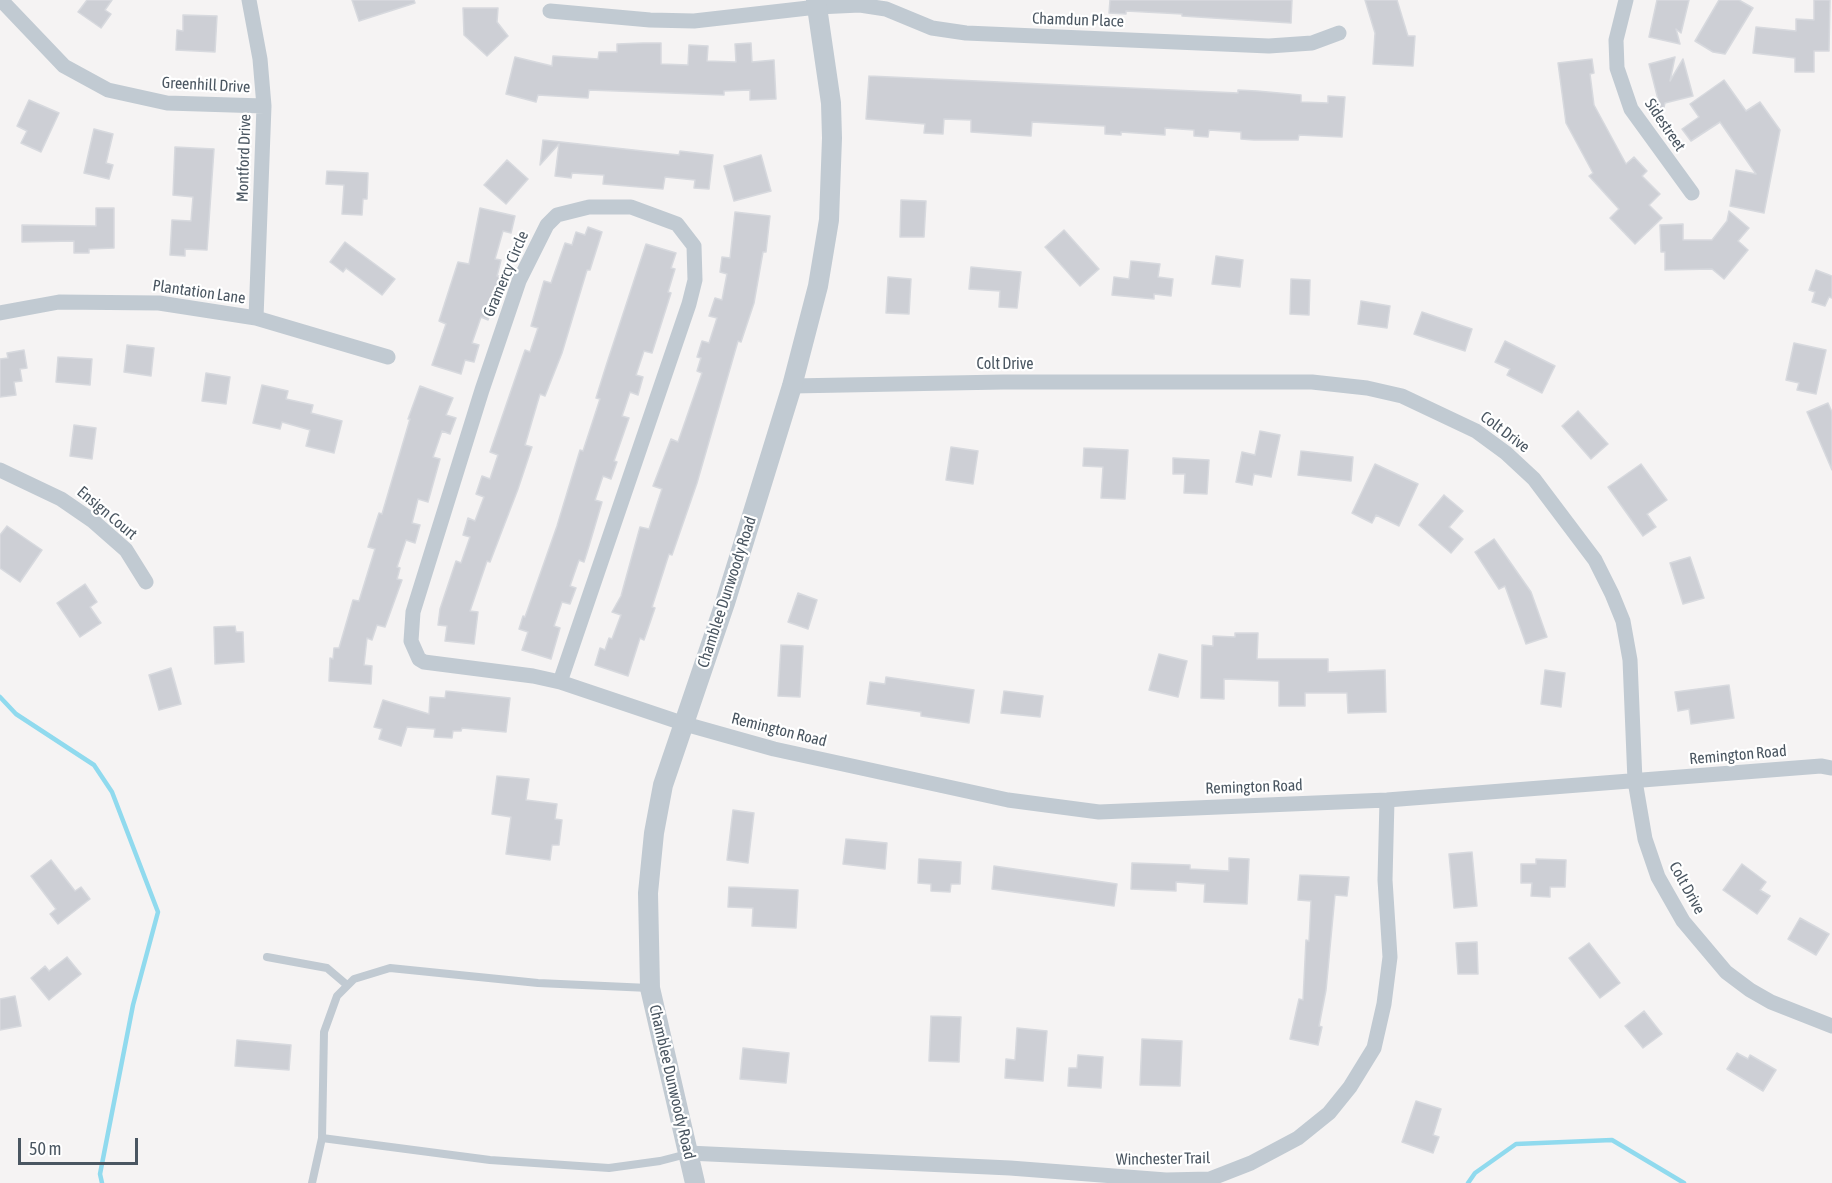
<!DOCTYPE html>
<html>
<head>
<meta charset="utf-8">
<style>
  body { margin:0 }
  #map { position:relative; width:1832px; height:1183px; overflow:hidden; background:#f5f3f3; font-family:"Asap Condensed",sans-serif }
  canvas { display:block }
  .scale { position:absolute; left:18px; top:1138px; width:120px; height:27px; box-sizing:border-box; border:3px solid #4a5661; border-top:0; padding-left:8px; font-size:18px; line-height:21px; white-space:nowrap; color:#4a5661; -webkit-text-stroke:4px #fff; paint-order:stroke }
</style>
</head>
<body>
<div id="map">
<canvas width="1832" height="1183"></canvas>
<div class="scale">50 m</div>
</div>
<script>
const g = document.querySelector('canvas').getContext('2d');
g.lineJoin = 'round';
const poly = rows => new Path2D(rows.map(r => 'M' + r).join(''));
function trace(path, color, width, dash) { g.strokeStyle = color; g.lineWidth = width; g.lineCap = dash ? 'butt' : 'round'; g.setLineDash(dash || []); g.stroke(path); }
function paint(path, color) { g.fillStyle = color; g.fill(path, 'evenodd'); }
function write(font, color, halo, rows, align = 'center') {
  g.font = font + ' "Asap Condensed",sans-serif'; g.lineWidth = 4.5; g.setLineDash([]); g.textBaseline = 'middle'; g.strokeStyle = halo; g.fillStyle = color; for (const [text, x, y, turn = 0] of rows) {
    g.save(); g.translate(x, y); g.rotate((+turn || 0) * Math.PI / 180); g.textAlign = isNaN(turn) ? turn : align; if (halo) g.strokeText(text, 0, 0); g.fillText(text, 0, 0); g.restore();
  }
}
trace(poly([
  [0,697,16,714,94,765,112,792,158,912,133,1005,100,1174,102,1183],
  [1468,1183,1475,1173,1516,1144,1612,1140,1684,1183]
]), '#90daee', 4.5);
const building = poly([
  [87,0,112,0,105,10,111,14,101,28,78,12,87,0],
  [352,0,414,0,415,3,359,21,352,0],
  [1110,0,1292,0,1291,23,1182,16,1182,14,1126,11,1126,14,1109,13,1110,0],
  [1365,0,1397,0,1408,36,1415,36,1413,66,1373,64,1375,33,1365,0],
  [1657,0,1689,0,1681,33,1676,29,1680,44,1649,37,1657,0],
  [1719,0,1739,0,1753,8,1725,54,1713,52,1695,41,1719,0],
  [1814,0,1830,0,1829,51,1814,51,1814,72,1795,72,1795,58,1753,53,1756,27,1796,31,1796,19,1814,20,1814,0],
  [463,8,498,8,497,22,508,36,487,56,464,35,463,8],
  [183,15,217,16,215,52,176,50,177,30,183,31,183,15],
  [643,43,661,43,661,64,688,65,689,45,708,46,707,61,736,62,735,44,751,43,752,62,774,60,776,99,750,100,750,90,724,91,724,95,589,90,588,98,538,95,536,102,506,94,515,57,552,66,553,56,598,59,599,52,617,52,617,44,643,43],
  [1675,57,1670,81,1683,59,1693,96,1665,103,1662,115,1649,64,1675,57],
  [1592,59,1594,73,1590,74,1594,105,1626,164,1634,157,1647,171,1642,176,1660,194,1649,205,1662,218,1635,244,1610,218,1619,209,1589,176,1593,173,1566,123,1558,63,1592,59],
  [869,76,1238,93,1238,90,1257,91,1301,95,1301,102,1328,103,1328,96,1345,97,1342,137,1299,135,1298,140,1254,140,1241,139,1241,132,1209,130,1208,137,1194,136,1194,130,1165,128,1165,135,1121,132,1121,135,1105,134,1105,126,1032,122,1031,136,971,132,971,120,944,119,943,134,924,133,925,124,866,119,869,76],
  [1724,80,1746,111,1760,102,1780,130,1764,213,1730,206,1736,170,1756,174,1720,122,1691,141,1682,129,1699,117,1690,104,1724,80],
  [29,100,59,113,41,152,21,143,27,131,17,126,29,100],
  [94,129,113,134,106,163,113,165,109,179,84,173,94,129],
  [543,140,679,155,680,151,713,155,709,189,694,188,695,180,665,177,663,189,603,184,604,175,572,173,571,178,555,176,559,144,540,165,543,140],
  [175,147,214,149,207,250,185,249,185,256,170,255,172,220,191,221,193,197,173,195,175,147],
  [761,155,771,191,734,201,724,166,761,155],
  [507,160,528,179,506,204,484,185,507,160],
  [327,171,368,173,367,199,363,199,362,215,342,214,344,185,326,184,327,171],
  [901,200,926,201,924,237,900,237,901,200],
  [96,208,114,208,114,248,89,249,89,253,74,253,74,241,22,242,22,225,96,226,96,208],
  [480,208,515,216,511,233,503,231,495,259,501,260,497,276,501,276,497,294,488,320,481,317,472,343,479,345,474,362,465,360,461,374,432,365,446,324,439,321,458,262,469,264,480,208],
  [1729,211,1749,228,1738,241,1748,250,1724,279,1712,269,1665,270,1665,252,1661,252,1660,225,1683,224,1683,240,1712,240,1727,221,1729,211],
  [735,212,770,216,766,252,763,252,754,303,741,342,738,341,697,483,672,555,669,554,652,607,655,608,644,640,640,638,628,676,595,665,600,648,605,650,609,638,612,639,621,615,612,612,621,596,640,527,649,529,662,489,653,486,671,439,678,442,702,373,697,371,701,358,697,357,702,341,709,343,717,318,709,316,715,298,722,300,727,274,720,272,722,257,730,258,735,212],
  [588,227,602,232,590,270,587,270,562,353,545,396,540,394,525,445,532,447,518,489,490,562,487,561,470,611,478,612,474,644,445,641,447,626,438,625,440,609,456,561,461,563,470,537,463,535,468,518,475,521,484,497,476,494,482,476,490,479,498,455,490,452,525,350,530,352,538,328,531,326,544,281,551,283,565,243,572,245,576,232,585,235,588,227],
  [1064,230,1099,269,1080,286,1045,247,1064,230],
  [345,242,395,279,382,295,346,268,343,272,330,262,345,242],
  [646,244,676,253,671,268,675,269,668,292,671,293,652,353,644,351,636,375,643,377,638,395,630,392,622,416,629,418,614,461,617,462,611,479,603,476,595,500,602,502,589,546,584,562,579,560,570,586,576,588,570,604,562,602,554,626,560,628,551,659,522,650,528,632,519,629,523,616,525,617,557,526,580,450,583,451,600,399,596,398,606,366,646,244],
  [1216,256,1243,260,1240,287,1212,284,1216,256],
  [1131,261,1160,264,1158,277,1173,279,1171,296,1154,294,1154,299,1112,295,1114,277,1129,279,1131,261],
  [971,267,1021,272,1017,308,999,307,1000,291,969,289,971,267],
  [1816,270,1832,276,1832,298,1829,297,1825,306,1812,302,1815,292,1809,290,1816,270],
  [888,277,911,279,909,314,886,313,888,277],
  [1291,279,1310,280,1309,315,1290,314,1291,279],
  [1361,301,1390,306,1387,328,1358,324,1361,301],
  [1422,312,1472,329,1465,351,1414,334,1422,312],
  [1505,341,1555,366,1542,393,1507,375,1510,369,1495,362,1505,341],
  [1794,343,1826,350,1816,394,1797,390,1799,383,1786,380,1794,343],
  [127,345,154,348,151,376,124,372,127,345],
  [24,350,27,368,20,369,22,381,14,382,16,395,0,397,0,359,8,358,7,353,24,350],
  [58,357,92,359,90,385,56,382,58,357],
  [206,373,230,377,226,404,202,401,206,373],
  [262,385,288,391,286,399,313,405,311,413,342,421,334,453,306,446,310,430,282,422,280,429,253,423,262,385],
  [420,386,453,398,446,415,456,418,450,434,442,431,433,457,440,459,428,502,418,499,412,523,420,525,415,543,406,540,397,567,400,568,397,579,402,580,385,627,377,625,372,640,367,638,364,665,372,666,371,684,329,681,330,658,333,659,334,648,339,648,353,600,359,601,375,549,368,547,379,513,382,514,410,419,408,419,420,386],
  [1828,403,1832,412,1832,470,1807,412,1828,403],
  [1578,411,1608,444,1591,459,1562,426,1578,411],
  [74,425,96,428,92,459,70,456,74,425],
  [1260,431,1280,435,1271,477,1254,474,1252,485,1236,482,1242,452,1255,455,1260,431],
  [951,447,978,451,973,484,946,480,951,447],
  [1084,448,1128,450,1125,499,1101,498,1103,467,1083,466,1084,448],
  [1301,451,1353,457,1351,481,1298,475,1301,451],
  [1173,458,1209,460,1207,494,1184,493,1185,474,1173,474,1173,458],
  [1375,464,1418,484,1399,526,1376,515,1372,523,1352,513,1375,464],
  [1641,464,1667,500,1647,514,1656,527,1643,536,1608,487,1641,464],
  [1444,495,1463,511,1449,527,1463,539,1451,553,1419,525,1444,495],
  [7,526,42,550,20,582,0,568,0,535,7,526],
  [1494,539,1531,592,1547,637,1526,644,1505,586,1499,589,1475,552,1494,539],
  [1690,557,1704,598,1683,604,1670,563,1690,557],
  [85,584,97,602,90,607,101,623,80,637,57,603,85,584],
  [798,593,817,600,808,629,788,622,798,593],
  [235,626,236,632,243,632,244,662,215,664,214,627,235,626],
  [1235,633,1258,633,1257,659,1328,659,1328,672,1385,670,1386,712,1348,713,1347,693,1305,693,1305,706,1279,706,1279,681,1224,679,1224,699,1201,698,1202,645,1213,646,1213,636,1235,637,1235,633],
  [781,645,803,646,800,697,778,696,781,645],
  [1159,654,1187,661,1178,697,1149,690,1159,654],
  [171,668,181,704,159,710,149,675,171,668],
  [1545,670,1565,673,1561,707,1541,704,1545,670],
  [886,677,974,690,969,723,921,716,921,712,867,704,870,682,885,684,886,677],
  [1729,685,1734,718,1691,724,1689,709,1678,711,1675,692,1729,685],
  [446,691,510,698,506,732,462,728,461,731,453,731,452,738,434,737,435,729,407,727,401,746,379,739,382,729,374,727,383,700,429,714,430,697,445,698,446,691],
  [1004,691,1043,696,1040,717,1001,713,1004,691],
  [497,776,529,779,526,800,557,804,555,819,562,820,559,845,552,845,550,860,506,854,511,817,492,814,497,776],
  [733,810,754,813,748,863,727,860,733,810],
  [846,839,887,843,885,869,843,864,846,839],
  [1472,852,1477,906,1454,908,1449,854,1472,852],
  [1229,858,1249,859,1247,904,1204,902,1205,884,1176,882,1176,891,1131,889,1132,863,1190,865,1190,869,1229,871,1229,858],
  [919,859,961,862,960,884,951,884,950,892,931,891,931,884,918,883,919,859],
  [1536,859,1566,860,1565,887,1550,887,1550,897,1531,896,1532,883,1521,883,1521,864,1536,864,1536,859],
  [51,860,75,891,81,887,90,899,58,924,50,914,56,909,31,876,51,860],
  [1742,864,1766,882,1760,890,1770,896,1757,914,1723,890,1742,864],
  [994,866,1117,884,1114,906,992,889,994,866],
  [1300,875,1349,877,1347,896,1335,895,1326,990,1319,1026,1322,1027,1318,1045,1290,1039,1299,999,1303,1000,1306,940,1309,941,1311,901,1298,900,1300,875],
  [729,887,798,890,796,928,752,926,753,908,728,907,729,887],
  [1800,918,1829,934,1816,955,1788,939,1800,918],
  [1477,942,1478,974,1458,974,1456,943,1477,942],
  [1589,943,1620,983,1600,998,1569,958,1589,943],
  [67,957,81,974,49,1000,31,978,45,966,49,971,67,957],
  [15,996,21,1026,0,1030,0,999,15,996],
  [1644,1011,1662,1034,1643,1048,1625,1026,1644,1011],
  [931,1016,961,1017,959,1062,929,1061,931,1016],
  [1017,1028,1047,1031,1043,1081,1005,1078,1006,1059,1015,1060,1017,1028],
  [1142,1039,1182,1041,1180,1086,1140,1085,1142,1039],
  [237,1040,291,1045,289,1070,235,1066,237,1040],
  [743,1048,789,1053,786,1083,740,1079,743,1048],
  [1737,1053,1748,1059,1750,1055,1776,1070,1763,1091,1727,1069,1737,1053],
  [1078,1055,1103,1057,1101,1088,1068,1086,1069,1068,1077,1068,1078,1055],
  [1416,1101,1441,1109,1433,1135,1439,1137,1433,1153,1402,1142,1416,1101]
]);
paint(building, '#cdcfd5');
trace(building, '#d7d9de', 1.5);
trace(poly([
  [267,957,327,968,347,985],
  [322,1138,490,1160,609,1168,660,1161,687,1154],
  [312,1183,322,1138,324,1032,337,996,354,979,390,968,538,983,649,988]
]), '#c1cad2', 8);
trace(poly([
  [1,0,64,66,108,90,167,103,264,106],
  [249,0,260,59,264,106,256,318],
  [1626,0,1616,40,1617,68,1631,109,1692,193],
  [550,11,650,20,694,21,817,7,860,5,886,9,932,28,966,33,1269,46,1312,43,1339,33],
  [589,207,631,207,677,224,694,246,695,280,689,304,560,682,533,676,424,662,419,659,411,641,413,612,482,390,519,281,547,225,557,215,589,207],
  [0,313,59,302,159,303,256,318,388,357],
  [792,386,1003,382,1312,382,1367,388,1402,396,1476,431,1506,453,1534,479,1595,560,1612,594,1623,621,1630,660,1635,781,1645,839,1658,877,1683,921,1726,972,1750,990,1771,1002,1832,1026],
  [0,470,61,499,93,521,126,550,146,582],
  [560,682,685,724,774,749,1008,800,1099,812,1387,800,1821,766,1832,768],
  [688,1153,1010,1168,1166,1180,1210,1179,1251,1163,1298,1138,1329,1113,1350,1087,1374,1048,1384,1004,1390,957,1385,880,1387,800]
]), '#c1cad2', 15);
trace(poly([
  [695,1183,650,988,648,893,654,833,663,785,725,603,792,386,818,286,829,220,832,138,831,103,816,0]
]), '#c1cad2', 20);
write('16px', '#4a5661', '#fff', [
  ["Chamdun Place",1078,20,2],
  ["Greenhill Drive",206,85,3],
  ["Sidestreet",1665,125,56],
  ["Montford Drive",244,158,-88],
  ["Gramercy Circle",506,274,-67],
  ["Plantation Lane",199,292,8],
  ["Colt Drive",1005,364],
  ["Colt Drive",1505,432,37],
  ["Ensign Court",107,513,40],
  ["Chamblee Dunwoody Road",727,592,-72],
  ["Remington Road",779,730,14],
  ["Remington Road",1738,755,-5],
  ["Remington Road",1254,787,-2],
  ["Colt Drive",1687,888,61],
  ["Chamblee Dunwoody Road",672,1082,77],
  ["Winchester Trail",1163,1159,-1]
]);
</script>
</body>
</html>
